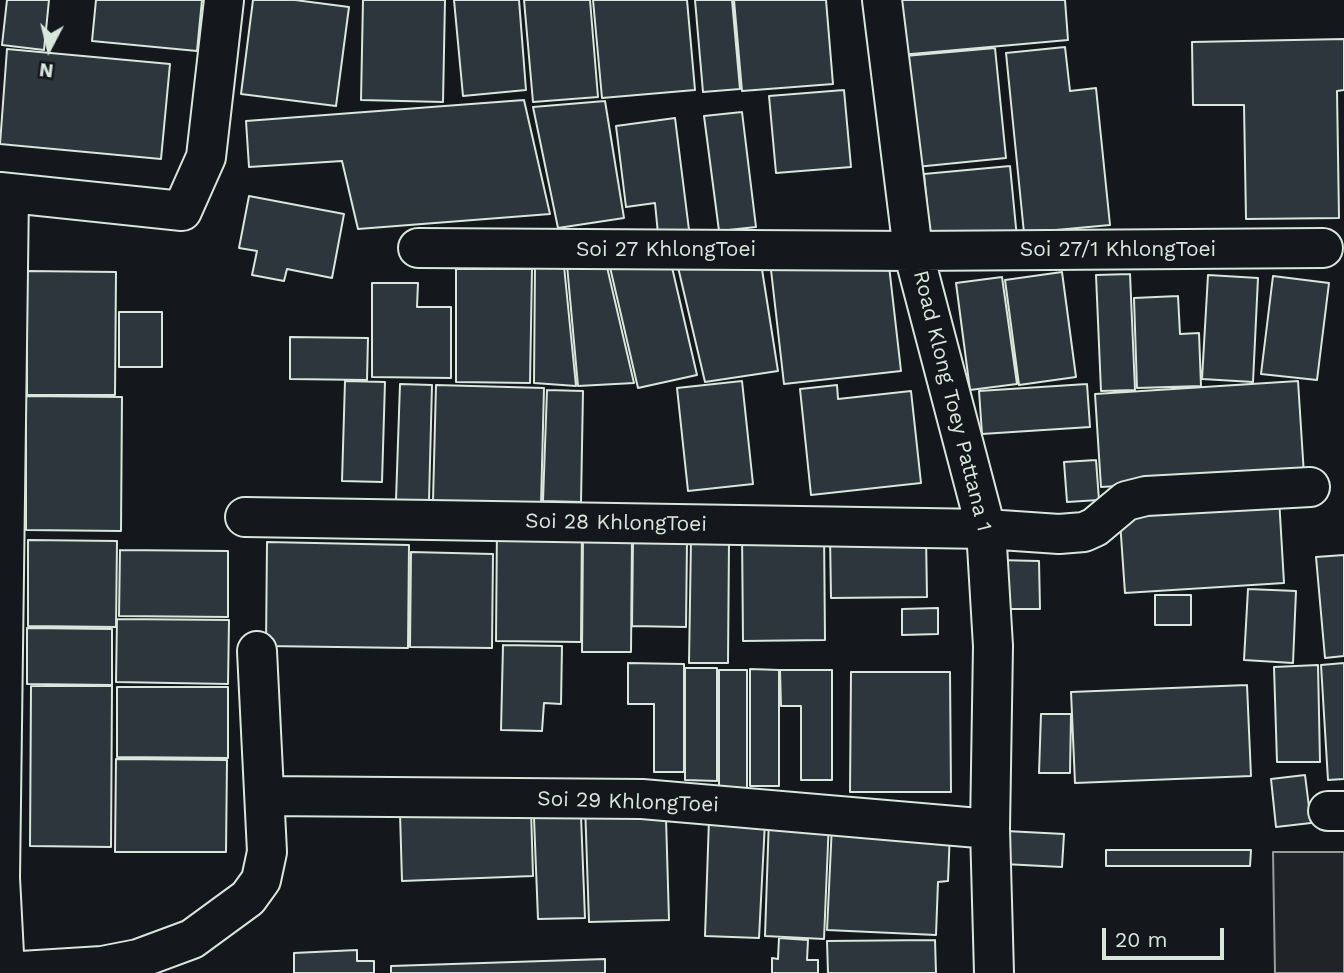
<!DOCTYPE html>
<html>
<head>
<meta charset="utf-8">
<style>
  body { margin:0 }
  #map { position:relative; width:1344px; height:973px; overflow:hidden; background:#14181c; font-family:"Work Sans",sans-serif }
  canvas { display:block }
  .north { position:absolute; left:14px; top:14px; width:70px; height:70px; -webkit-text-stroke:5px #14181c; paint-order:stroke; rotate:187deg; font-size:19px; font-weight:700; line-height:28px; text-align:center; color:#d8e6dc }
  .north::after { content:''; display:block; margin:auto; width:24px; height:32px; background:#d8e6dc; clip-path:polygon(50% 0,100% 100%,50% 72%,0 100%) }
  .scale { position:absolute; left:1102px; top:928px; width:122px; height:32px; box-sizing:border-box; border:4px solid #d8e6dc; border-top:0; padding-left:9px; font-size:21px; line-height:24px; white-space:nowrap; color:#d8e6dc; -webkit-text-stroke:5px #14181c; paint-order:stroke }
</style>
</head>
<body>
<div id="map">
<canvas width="1344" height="973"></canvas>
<div class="north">N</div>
<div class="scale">20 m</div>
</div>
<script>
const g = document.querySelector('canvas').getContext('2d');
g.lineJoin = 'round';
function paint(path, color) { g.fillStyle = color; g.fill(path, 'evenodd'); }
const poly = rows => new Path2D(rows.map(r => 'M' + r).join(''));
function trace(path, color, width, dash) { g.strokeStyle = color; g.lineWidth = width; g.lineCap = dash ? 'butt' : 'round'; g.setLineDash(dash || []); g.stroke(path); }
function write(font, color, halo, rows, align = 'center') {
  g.font = font + ' "Work Sans",sans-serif'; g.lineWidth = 5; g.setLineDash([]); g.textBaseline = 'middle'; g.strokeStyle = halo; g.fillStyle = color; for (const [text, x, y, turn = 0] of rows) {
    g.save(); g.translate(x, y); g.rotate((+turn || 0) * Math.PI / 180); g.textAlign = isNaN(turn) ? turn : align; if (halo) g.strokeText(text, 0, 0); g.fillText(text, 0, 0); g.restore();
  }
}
const green = poly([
  [1273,852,1344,852,1344,973,1275,973,1273,852]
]);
paint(green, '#202428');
trace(green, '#939e99', 2);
const building = poly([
  [7,0,49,0,44,50,2,45,7,0],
  [96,0,202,0,197,51,92,41,96,0],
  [253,0,295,0,349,7,336,106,241,94,253,0],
  [363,0,445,0,443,102,361,100,363,0],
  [454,0,519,0,526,90,463,96,454,0],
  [524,0,590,0,598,97,533,102,524,0],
  [593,0,687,0,695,90,602,98,593,0],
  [695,0,732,0,740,89,703,92,695,0],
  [734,0,826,0,833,84,742,91,734,0],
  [895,0,1065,0,1068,40,900,55,895,0],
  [1344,39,1344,90,1337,91,1339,218,1246,219,1244,105,1193,105,1192,42,1344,39],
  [1065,47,1070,91,1096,88,1110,225,1024,233,1006,53,1065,47],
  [995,48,1006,158,916,167,905,56,995,48],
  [7,49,170,64,161,159,0,144,7,49],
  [844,90,851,167,776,173,769,96,844,90],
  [524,100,550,214,358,229,342,161,249,167,246,121,524,100],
  [605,101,624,218,558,228,533,107,605,101],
  [742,112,756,227,719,231,704,116,742,112],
  [675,118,689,230,658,234,655,203,626,207,616,126,675,118],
  [1010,166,1017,238,931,246,924,174,1010,166],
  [249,196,344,214,332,278,287,269,284,281,252,275,257,251,239,248,249,196],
  [888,257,901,371,784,384,771,270,888,257],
  [609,263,671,263,697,375,638,388,609,263],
  [677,263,761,263,778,371,705,382,677,263],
  [567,265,607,267,634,383,578,386,567,265],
  [535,266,564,266,576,386,534,383,535,266],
  [456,269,532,269,530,383,456,382,456,269],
  [27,271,116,272,115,395,27,395,27,271],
  [1062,272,1076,377,1019,385,1005,280,1062,272],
  [1130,274,1135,390,1101,391,1096,275,1130,274],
  [1208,275,1258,278,1253,382,1202,379,1208,275],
  [1273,276,1329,283,1317,380,1261,374,1273,276],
  [1002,277,1017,384,970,390,956,283,1002,277],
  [372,283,418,283,417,307,451,307,451,378,372,377,372,283],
  [1178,296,1180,334,1199,333,1201,386,1137,388,1134,298,1178,296],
  [119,312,162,312,162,367,119,367,119,312],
  [290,337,368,338,367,380,290,379,290,337],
  [345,381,385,382,382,482,342,481,345,381],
  [742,381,753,484,688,491,677,388,742,381],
  [1298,381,1304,475,1101,487,1095,394,1298,381],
  [400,384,432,385,429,501,396,500,400,384],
  [1087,384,1090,427,982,434,979,391,1087,384],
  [436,385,544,388,541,505,433,501,436,385],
  [837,385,838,399,911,391,921,483,811,495,800,389,837,385],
  [547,390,583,391,581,502,543,501,547,390],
  [26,396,122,397,121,531,26,530,26,396],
  [1096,460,1099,500,1067,502,1064,462,1096,460],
  [1279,498,1284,583,1125,593,1119,507,1279,498],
  [497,523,582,525,581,642,496,641,497,523],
  [824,530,825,640,743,641,742,531,824,530],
  [583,535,632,536,631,652,582,652,583,535],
  [926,535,927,597,831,598,830,536,926,535],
  [633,539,687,540,686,627,632,626,633,539],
  [691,539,729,540,728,663,689,663,691,539],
  [28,540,117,541,116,627,28,626,28,540],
  [267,542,409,545,408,648,266,646,267,542],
  [120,550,228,551,228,617,119,616,120,550],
  [411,552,493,554,492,648,410,647,411,552],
  [1344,555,1344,656,1325,658,1316,557,1344,555],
  [997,560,1039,561,1040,609,997,609,997,560],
  [1248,589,1296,591,1293,663,1244,660,1248,589],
  [1155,595,1191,595,1191,625,1155,625,1155,595],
  [938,608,938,634,902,635,902,609,938,608],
  [117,619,229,620,228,684,116,682,117,619],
  [27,628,112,629,112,685,27,684,27,628],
  [503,645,562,646,561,704,544,703,542,731,501,730,503,645],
  [628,663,684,664,684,772,654,772,654,704,628,704,628,663],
  [1344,663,1344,779,1328,780,1321,665,1344,663],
  [1318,665,1320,762,1277,762,1274,667,1318,665],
  [685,668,717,668,717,781,685,780,685,668],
  [750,669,779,670,779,786,750,786,750,669],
  [719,670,747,670,747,788,719,788,719,670],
  [780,670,832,670,832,780,801,780,801,706,781,706,780,670],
  [851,672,950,672,951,792,850,792,851,672],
  [1247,685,1251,776,1075,783,1071,692,1247,685],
  [31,686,112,686,111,847,30,846,31,686],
  [117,687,228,687,228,758,117,757,117,687],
  [1041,714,1071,714,1070,773,1039,773,1041,714],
  [116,759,227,760,226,852,115,852,116,759],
  [1305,775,1311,823,1276,827,1271,779,1305,775],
  [633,802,633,819,666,818,669,920,589,922,585,804,633,802],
  [531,809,533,876,402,881,400,813,531,809],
  [581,816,585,918,538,919,534,818,581,816],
  [769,817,829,820,824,939,765,936,769,817],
  [709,819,765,822,759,938,705,936,709,819],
  [832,825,950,831,948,881,938,882,936,935,827,930,832,825],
  [1006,831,1064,834,1062,867,1004,864,1006,831],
  [1106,850,1251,850,1250,866,1106,866,1106,850],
  [779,938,808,940,807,960,818,960,818,973,772,973,772,958,778,959,779,938],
  [935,940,936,973,828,973,827,941,935,940],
  [357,950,357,961,374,961,374,973,294,973,294,953,357,950],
  [605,959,605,973,391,973,391,966,605,959]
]);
paint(building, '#2c363c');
trace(building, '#d8e6dc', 2);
const minor = poly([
  [882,0,913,251,986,529,993,646,990,829,994,973],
  [0,192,182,211,206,157,224,0],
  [418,248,913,251,1323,248],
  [245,517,986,529,1059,534,1084,532,1095,527,1126,501,1146,496,1310,487],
  [265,796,642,799,990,829],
  [1328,811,1344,811],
  [5,972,102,966,138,959,192,939,248,898,261,880,267,852,257,651],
  [5,973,0,878,9,193]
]);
trace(minor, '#d8e6dc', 42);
trace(minor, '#14181c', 38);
write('21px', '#d8e6dc', '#14181c', [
  ["Soi 27 KhlongToei",666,250],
  ["Soi 27/1 KhlongToei",1118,250],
  ["Road Klong Toey Pattana 1",952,401,76],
  ["Soi 28 KhlongToei",616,523,1],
  ["Soi 29 KhlongToei",628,802,2]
]);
</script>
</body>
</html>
